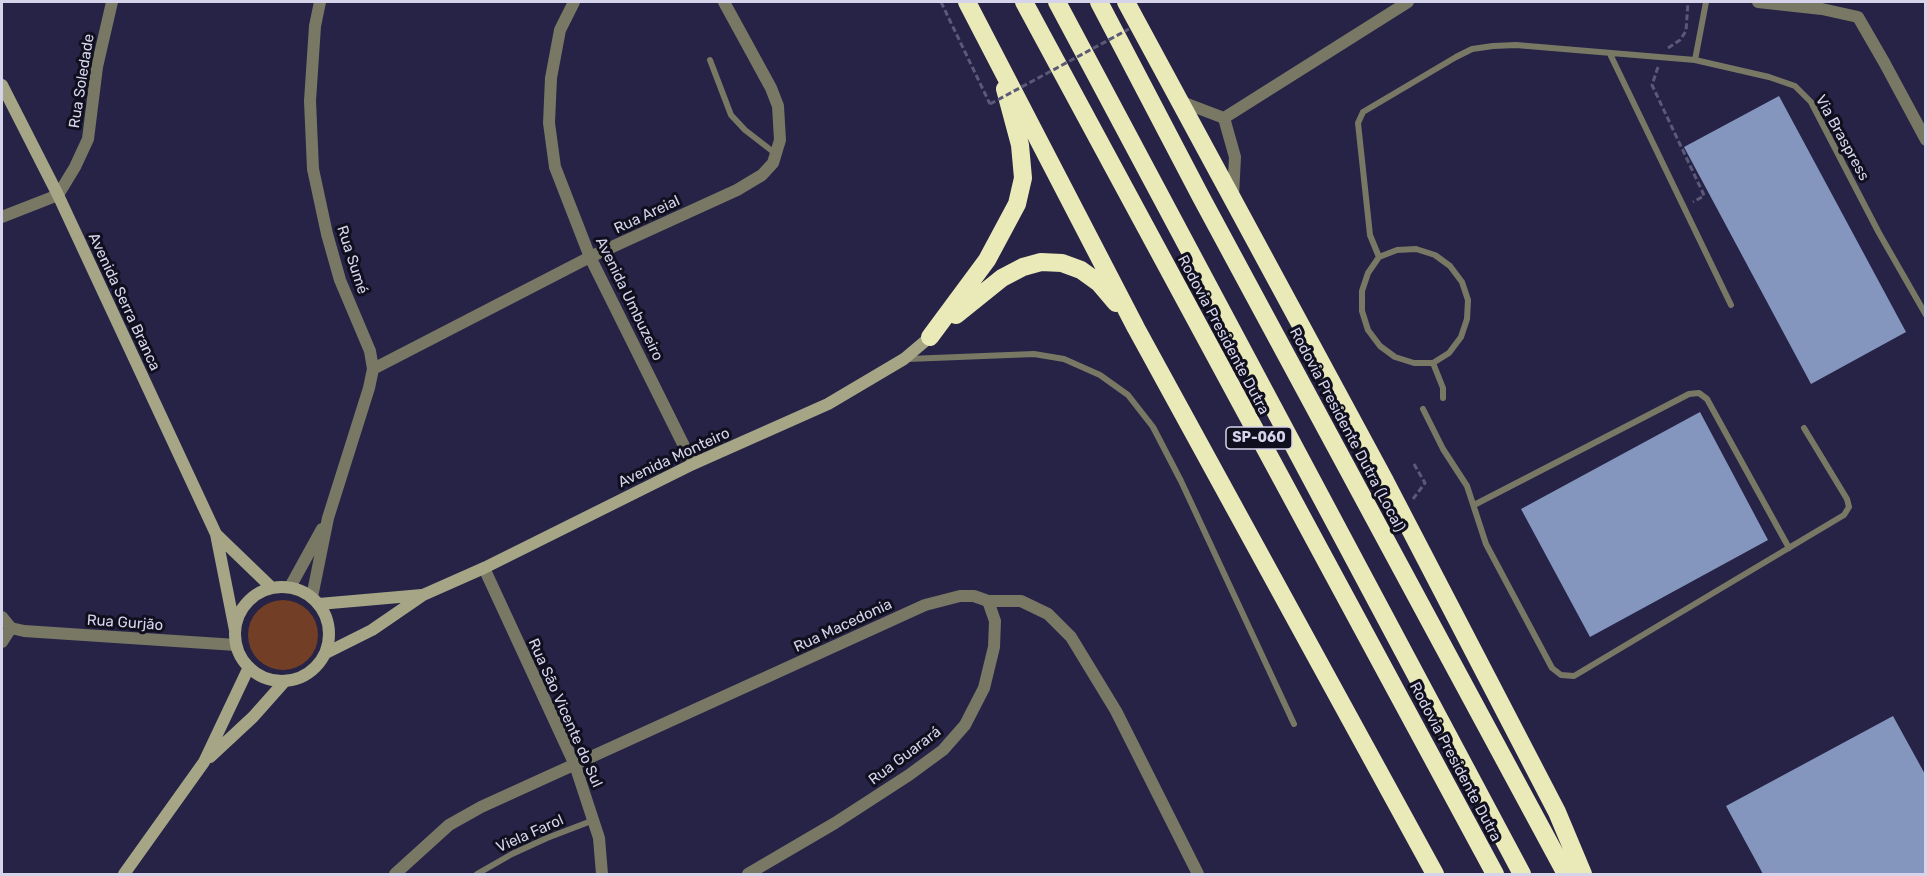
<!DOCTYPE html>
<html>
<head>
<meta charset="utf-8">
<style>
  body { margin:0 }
  #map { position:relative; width:1927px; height:876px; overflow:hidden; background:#262346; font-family:Rubik,sans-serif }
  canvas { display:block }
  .frame { position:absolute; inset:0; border:3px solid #d5d4eb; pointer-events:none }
</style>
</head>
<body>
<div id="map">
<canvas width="1927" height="876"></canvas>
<div class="frame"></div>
</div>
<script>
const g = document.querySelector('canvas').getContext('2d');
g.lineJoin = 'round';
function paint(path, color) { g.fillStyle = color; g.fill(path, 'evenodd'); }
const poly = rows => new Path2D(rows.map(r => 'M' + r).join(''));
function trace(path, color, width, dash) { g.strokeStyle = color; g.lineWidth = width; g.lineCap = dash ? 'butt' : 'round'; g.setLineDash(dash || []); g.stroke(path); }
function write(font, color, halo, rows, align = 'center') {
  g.font = font + ' Rubik,sans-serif'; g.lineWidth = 6; g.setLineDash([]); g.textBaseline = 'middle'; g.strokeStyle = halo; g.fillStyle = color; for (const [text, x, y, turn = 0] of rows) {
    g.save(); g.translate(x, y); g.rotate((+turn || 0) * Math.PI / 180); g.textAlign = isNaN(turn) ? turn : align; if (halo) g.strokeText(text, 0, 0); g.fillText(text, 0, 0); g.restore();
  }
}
paint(poly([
  '248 635a35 35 0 1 1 70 0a35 35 0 1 1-70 0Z'
]), '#723f26');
paint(poly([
  [1779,96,1906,332,1811,384,1684,147],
  [1700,412,1768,540,1590,637,1521,509],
  [1893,716,1926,776,1926,874,1763,874,1726,806]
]), '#8496be');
trace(poly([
  [941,2,990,104],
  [1668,48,1680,40,1686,31,1688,2],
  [1658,67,1652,85,1703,193,1704,196,1693,202],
  [1413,499,1425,483,1414,464]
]), '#5b5978', 3, [6, 3]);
trace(poly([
  [1610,54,1731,305],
  [710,60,731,115,745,130,776,154],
  [1695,60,1706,2],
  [1416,249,1435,255,1450,266,1462,282,1468,300,1467,319,1461,337,1449,353,1433,363,1414,363,1395,357,1380,346,1368,330,1362,311,1362,291,1368,273,1379,257,1397,250,1416,249],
  [1379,257,1370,235,1358,123,1363,112,1456,57,1472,49,1493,46,1516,45,1695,60,1769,77,1795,86,1811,102,1879,233,1926,315],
  [908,359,1034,354,1064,359,1100,375,1128,395,1153,427,1181,481,1294,724],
  [1433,363,1443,388,1443,398],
  [1423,409,1443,449,1467,486,1486,544,1552,668,1561,675,1574,676,1844,515,1849,507,1847,499,1804,428],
  [1474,505,1689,394,1699,393,1707,399,1789,548],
  [477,874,512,854,547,838,594,820]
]), '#797865', 6);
trace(poly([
  [574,2,560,30,551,78,549,123,555,167,590,257,693,464],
  [1758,2,1822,9,1858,17,1884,62,1926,140],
  [1182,102,1224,118],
  [1224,118,1408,2],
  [1224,118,1235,157,1233,196],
  [2,217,58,195,75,167,88,139,97,67,112,2],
  [373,369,590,257,737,190,762,175,773,163,780,140,778,106,771,88,724,2],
  [484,568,575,765,599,838,602,874],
  [290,587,322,529],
  [312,597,328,518,369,388,373,369,370,351,340,280,327,234,313,169,310,101,315,26,320,2],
  [2,617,11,628],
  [11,628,24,631,236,645],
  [2,642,11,628],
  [395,874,449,825,481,807,925,605,960,596,974,596,988,601,1021,601,1048,614,1071,637,1116,711,1198,874],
  [748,874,835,823,909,775,943,750,965,725,984,688,994,647,995,621,988,601]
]), '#797865', 12);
trace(poly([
  [2,85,58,195,216,534,235,630],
  [216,534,272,588],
  '235 634a47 47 0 1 1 94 0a47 47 0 1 1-94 0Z',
  [319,604,422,595],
  [326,653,372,630,423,595,484,568,693,464,828,404,904,359,930,337],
  [210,757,253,717,285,681],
  [124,874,204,762,249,667]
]), '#a6a687', 12);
trace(poly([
  [967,2,1136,328,1435,874],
  [1024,2,1495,874],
  [1057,2,1522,874],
  [1099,2,1201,197,1566,874],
  [1126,2,1384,479,1557,812,1583,874],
  [956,315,1002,278,1023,267,1041,262,1062,263,1081,270,1099,283,1116,303],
  [930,337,987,260,1017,204,1023,178,1020,145,1005,89]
]), '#eae9b8', 18);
trace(poly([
  [990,104,1129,29]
]), '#5b5978', 3, [6, 3]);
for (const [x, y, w] of [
  [1259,438,66]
]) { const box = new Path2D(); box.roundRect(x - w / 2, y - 11, w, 22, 4.5); g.fillStyle = '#100f1e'; g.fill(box); trace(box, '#d5d4eb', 1.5); }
write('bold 14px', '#d5d4eb', null, [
  ["SP-060",1259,438]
]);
write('15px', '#d5d4eb', '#100f1e', [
  ["Rua Soledade",82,81,-81],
  ["Via Braspress",1842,138,61],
  ["Rua Areial",647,215,-25],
  ["Rua Sumé",352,260,72],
  ["Avenida Umbuzeiro",629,299,64],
  ["Avenida Serra Branca",124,302,65],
  ["Rodovia Presidente Dutra",1223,335,62],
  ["Rodovia Presidente Dutra (Local)",1347,430,62],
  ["Avenida Monteiro",674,458,-25],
  ["Rua Gurjão",125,623,4],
  ["Rua Macedonia",843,626,-25],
  ["Rua São Vicente do Sul",565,713,66],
  ["Rua Guarará",905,756,-37],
  ["Rodovia Presidente Dutra",1455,762,62],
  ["Viela Farol",530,834,-24]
]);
</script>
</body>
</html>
